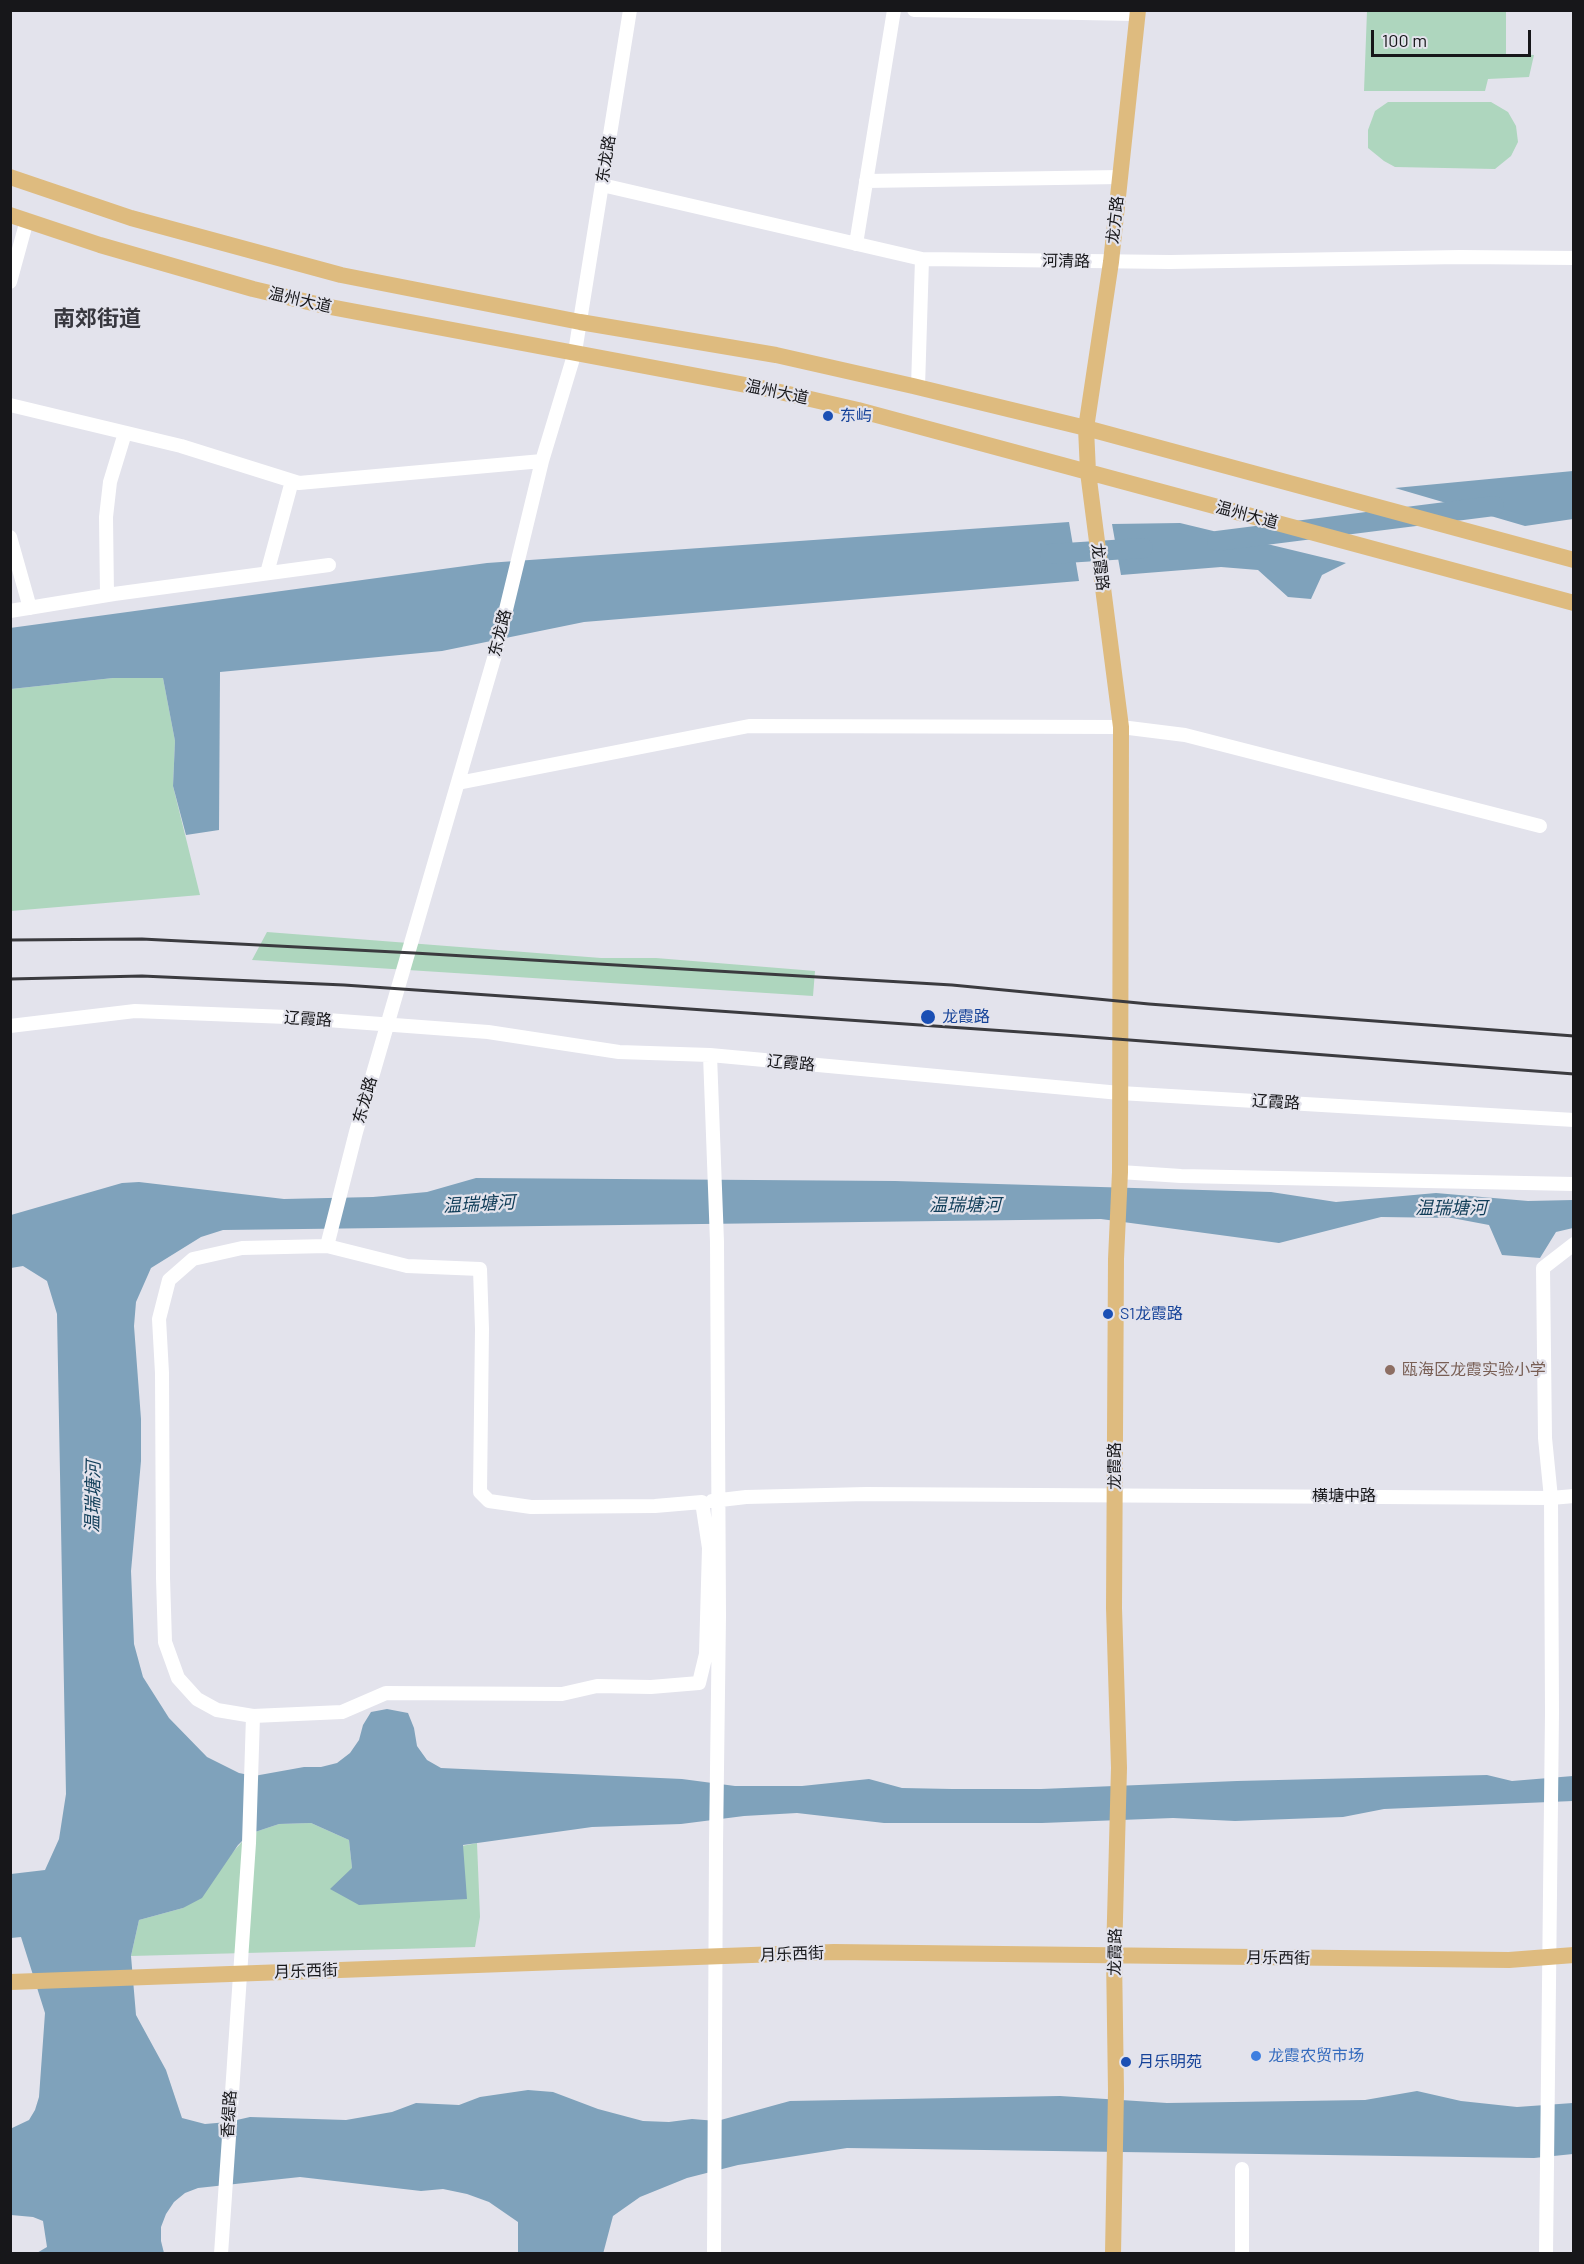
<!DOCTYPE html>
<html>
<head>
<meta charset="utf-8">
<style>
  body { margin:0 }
  #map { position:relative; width:1584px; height:2264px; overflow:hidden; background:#e3e3ec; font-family:Barlow,sans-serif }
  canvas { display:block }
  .frame { position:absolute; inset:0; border:12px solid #17171a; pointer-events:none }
  .scale { position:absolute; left:1371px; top:30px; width:160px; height:27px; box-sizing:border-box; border:3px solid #17171a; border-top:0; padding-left:8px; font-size:18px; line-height:21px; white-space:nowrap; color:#17171a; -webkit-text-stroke:4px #e3e3ec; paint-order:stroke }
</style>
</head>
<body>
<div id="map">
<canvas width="1584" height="2264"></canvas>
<div class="frame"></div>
<div class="scale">100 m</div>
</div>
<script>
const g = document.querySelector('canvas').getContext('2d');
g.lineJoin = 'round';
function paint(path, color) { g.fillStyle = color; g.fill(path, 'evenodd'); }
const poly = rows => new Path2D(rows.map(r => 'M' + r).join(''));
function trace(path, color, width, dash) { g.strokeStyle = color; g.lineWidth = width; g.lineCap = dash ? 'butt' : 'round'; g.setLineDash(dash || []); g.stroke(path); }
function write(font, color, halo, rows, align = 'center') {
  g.font = font + ' Barlow,"Noto Sans SC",sans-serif'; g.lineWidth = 4.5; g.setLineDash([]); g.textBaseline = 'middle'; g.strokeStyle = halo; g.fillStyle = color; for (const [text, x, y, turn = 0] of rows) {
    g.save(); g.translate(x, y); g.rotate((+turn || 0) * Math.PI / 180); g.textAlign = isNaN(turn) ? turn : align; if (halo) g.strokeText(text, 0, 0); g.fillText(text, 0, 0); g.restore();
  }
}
paint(poly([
  [1376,11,1506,11,1506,54,1534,55,1529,77,1488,79,1485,91,1364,91,1367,11],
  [1388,102,1491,102,1508,112,1516,126,1518,142,1511,156,1495,169,1395,167,1384,161,1368,148,1368,130,1375,111],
  [113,678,163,678,175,741,173,786,200,895,11,911,11,689],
  [267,932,601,958,656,958,815,971,813,996,252,960],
  [311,1823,349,1840,352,1868,477,1843,480,1917,475,1947,131,1956,139,1920,183,1908,249,1834,279,1824]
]), '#aed6be');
paint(poly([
  [1573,471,1573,519,1525,526,1395,488],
  [1069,522,1079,581,584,622,442,651,220,672,219,830,186,835,173,786,175,741,163,678,113,678,11,689,10,628,487,563],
  [1180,523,1346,563,1322,575,1311,599,1288,597,1258,570,1221,567,1121,575,1112,524],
  [476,1178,895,1181,1271,1192,1336,1202,1436,1193,1528,1201,1573,1200,1573,1228,1556,1232,1540,1258,1502,1255,1489,1225,1452,1218,1381,1217,1279,1243,1101,1219,223,1230,201,1237,151,1268,136,1302,134,1326,141,1419,141,1461,131,1571,134,1644,143,1677,169,1718,207,1757,239,1773,254,1776,304,1767,321,1767,337,1763,350,1753,359,1740,363,1725,371,1712,387,1709,408,1713,414,1728,417,1746,427,1760,441,1768,682,1779,735,1786,802,1786,869,1779,902,1788,952,1789,1041,1789,1237,1781,1487,1775,1512,1781,1573,1776,1573,1801,1384,1809,1343,1817,1235,1821,1173,1818,1042,1823,884,1823,797,1813,744,1816,681,1824,592,1827,463,1845,467,1899,359,1905,330,1889,352,1868,349,1840,311,1823,279,1824,249,1834,238,1845,202,1898,183,1908,139,1920,131,1956,136,2015,166,2070,182,2118,205,2124,228,2122,250,2117,346,2120,392,2112,416,2103,459,2105,480,2097,528,2090,553,2092,598,2109,643,2121,669,2122,692,2119,717,2121,790,2101,1060,2096,1167,2103,1365,2100,1417,2091,1461,2101,1517,2107,1573,2103,1573,2154,1534,2158,847,2148,738,2165,687,2178,640,2197,613,2216,603,2254,518,2253,518,2222,489,2202,467,2194,443,2189,421,2191,300,2177,198,2188,185,2193,174,2202,166,2214,161,2227,161,2241,164,2253,35,2254,47,2247,43,2221,33,2217,11,2215,10,2129,29,2120,35,2110,39,2097,45,2013,21,1937,11,1938,11,1874,45,1870,59,1839,66,1794,57,1314,47,1281,23,1266,11,1268,11,1215,122,1183,139,1182,284,1199,373,1197,427,1192]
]), '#7fa2bb');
trace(poly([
  [1217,541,1494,506],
  [1050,554,1143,548]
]), '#7fa2bb', 20);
trace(poly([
  [914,10,1137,14],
  [866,181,1120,177],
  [602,185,922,259,1170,262,1460,257,1574,258],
  [856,244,894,10],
  [10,282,27,220],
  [918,387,922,259],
  [10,405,181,446,299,483,542,461],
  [10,537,30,608],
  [267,573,292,481],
  [107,595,106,517,110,482,125,433],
  [10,611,114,594,329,565],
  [458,783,749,726,1121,727,1185,735,1540,826],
  [10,1026,135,1011,287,1017,488,1032,619,1052,710,1055,1120,1093,1574,1120],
  [710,1055,717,1242,719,1616,716,1845,714,2254],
  [1120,1172,1181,1176,1574,1184],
  [327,1246,407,1266,480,1269,482,1329,480,1492,489,1501,531,1507,655,1506,702,1502,709,1548,706,1654,699,1683,651,1687,597,1686,562,1694,386,1693,342,1712,253,1716,217,1710,197,1699,178,1678,165,1642,163,1578,162,1373,159,1319,169,1280,193,1259,242,1248,327,1246],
  [327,1246,356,1132,495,655,542,461,575,352,630,10],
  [712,1501,746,1497,866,1494,1551,1498,1574,1496],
  [221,2254,249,1843,253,1716],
  [1242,2254,1242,2169],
  [1546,2254,1552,1713,1551,1498,1545,1438,1543,1268,1574,1244]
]), '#fff', 14);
trace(poly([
  [10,177,131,218,341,275,580,322,776,355,913,386,1086,428,1574,560],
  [10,215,100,245,253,289,325,306,767,389,858,410,1574,603],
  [10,1982,834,1952,1509,1960,1574,1955],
  [1113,2254,1116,2091,1114,1956,1119,1768,1114,1608,1116,1259,1120,1172,1121,727,1088,472,1086,428,1111,262,1138,10]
]), '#debb7f', 16);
trace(poly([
  [10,940,142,939,414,953,952,985,1149,1004,1574,1036],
  [10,979,142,976,344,985,1064,1035,1574,1074]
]), '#3b3b3f', 3);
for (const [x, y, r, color] of [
  [828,416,6,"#1a4fb4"],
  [928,1017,8,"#1a4fb4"],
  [1108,1314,6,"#1a4fb4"],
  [1390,1370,6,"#8d6e63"],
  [1256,2056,6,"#3f7fe0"],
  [1126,2062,6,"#1a4fb4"]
]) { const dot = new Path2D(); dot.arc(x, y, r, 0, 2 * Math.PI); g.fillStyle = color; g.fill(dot); trace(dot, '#e3e3ec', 2); }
write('16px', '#17171a', '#e3e3ec', [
  ["东龙路",606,159,-81],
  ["龙方路",1115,220,-84],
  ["河清路",1066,261,1],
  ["温州大道",300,300,13],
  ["温州大道",777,392,12],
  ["温州大道",1247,515,15],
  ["龙霞路",1100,567,83],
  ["东龙路",500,633,-76],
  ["辽霞路",308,1019,4],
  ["辽霞路",791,1063,5],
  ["东龙路",365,1100,-74],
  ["辽霞路",1276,1102,3],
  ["龙霞路",1115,1466,-90],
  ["横塘中路",1344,1496],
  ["龙霞路",1115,1952,-89],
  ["月乐西街",792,1954,-2],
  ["月乐西街",1278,1958,1],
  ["月乐西街",306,1971,-2],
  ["香缇路",229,2114,-86]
]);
write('16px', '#164399', '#e3e3ec', [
  ["东屿",840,416],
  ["龙霞路",942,1017],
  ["S1龙霞路",1120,1314],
  ["月乐明苑",1138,2062]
], 'left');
write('16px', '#785e54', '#e3e3ec', [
  ["瓯海区龙霞实验小学",1402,1370]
], 'left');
write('16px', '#366cbe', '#e3e3ec', [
  ["龙霞农贸市场",1268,2056]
], 'left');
write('italic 18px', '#103d58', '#e3e3ec', [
  ["温瑞塘河",479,1204,-3],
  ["温瑞塘河",965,1205],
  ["温瑞塘河",1451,1208],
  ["温瑞塘河",93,1497,-89]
]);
write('bold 22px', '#37373e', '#e3e3ec', [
  ["南郊街道",97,319]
]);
</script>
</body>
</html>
